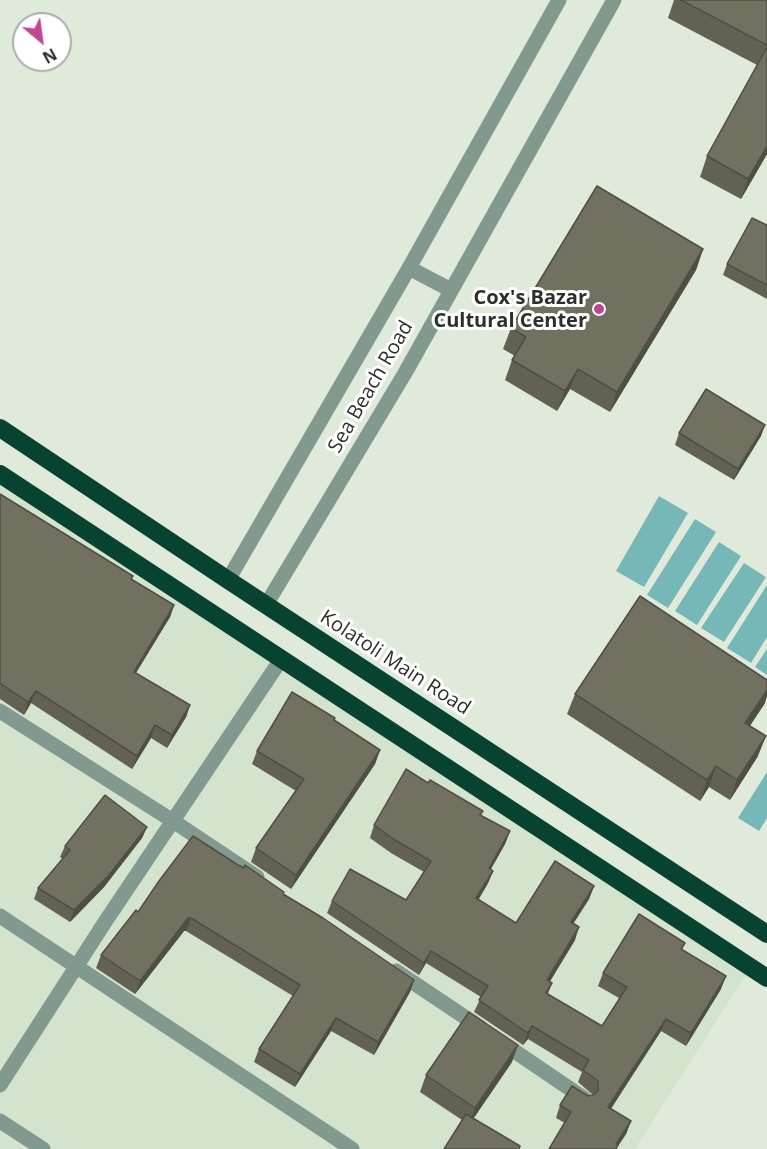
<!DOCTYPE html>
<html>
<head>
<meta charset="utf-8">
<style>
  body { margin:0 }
  #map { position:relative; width:767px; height:1149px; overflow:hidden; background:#e0eadb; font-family:"Open Sans",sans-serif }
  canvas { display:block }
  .north { position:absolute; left:12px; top:12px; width:60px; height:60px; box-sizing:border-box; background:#fff; border:2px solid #abacaa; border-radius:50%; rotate:151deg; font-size:16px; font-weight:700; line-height:24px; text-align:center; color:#2c302a }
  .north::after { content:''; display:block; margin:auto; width:21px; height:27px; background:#c24492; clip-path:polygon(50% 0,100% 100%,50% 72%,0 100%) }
</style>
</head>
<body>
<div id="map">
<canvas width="767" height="1149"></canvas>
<div class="north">N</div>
</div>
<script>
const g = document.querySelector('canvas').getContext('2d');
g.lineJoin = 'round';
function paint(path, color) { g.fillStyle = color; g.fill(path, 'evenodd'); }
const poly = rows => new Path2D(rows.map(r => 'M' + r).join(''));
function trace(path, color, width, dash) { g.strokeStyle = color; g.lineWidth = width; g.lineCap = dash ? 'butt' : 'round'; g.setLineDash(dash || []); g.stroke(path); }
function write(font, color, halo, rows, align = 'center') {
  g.font = font + ' "Open Sans",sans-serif'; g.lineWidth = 6; g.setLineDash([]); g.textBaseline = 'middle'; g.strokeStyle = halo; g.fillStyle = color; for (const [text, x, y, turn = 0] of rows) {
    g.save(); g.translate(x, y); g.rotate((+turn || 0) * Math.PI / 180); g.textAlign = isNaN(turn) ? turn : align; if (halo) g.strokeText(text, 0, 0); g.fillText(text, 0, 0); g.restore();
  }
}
paint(poly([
  [0,469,752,965,635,1149,0,1149]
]), '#d4e3cd');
paint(poly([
  [659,496,688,513,644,587,616,571],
  [695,519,716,532,668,608,647,595],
  [719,542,741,556,697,625,675,611],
  [744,563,766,577,724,642,701,628],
  [767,585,767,637,751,663,727,648],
  [767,649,767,675,755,667],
  [767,772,767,818,759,831,738,818]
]), '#76b8b7');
trace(poly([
  [409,268,451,290],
  [228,580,409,268,559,0],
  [266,605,405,373,614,0],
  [0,711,173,821,257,877],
  [0,916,352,1149],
  [396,971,481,1028],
  [501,1042,585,1099],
  [0,1085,105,922,282,658],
  [0,1121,43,1149]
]), '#82998f', 15);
trace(poly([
  [0,428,228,580,767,934],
  [0,474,767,978]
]), '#074330', 18);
paint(poly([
  [674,0,767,0,767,154,741,199,700,177,707,156,757,65,668,18],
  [767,225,767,299,723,275,727,264],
  [703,249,696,270,610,412,570,389,557,411,505,380,512,360,515,356,503,349,511,328],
  [679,433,761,436,734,480,675,445],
  [0,494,132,580,174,605,170,617,136,673,190,705,186,717,167,748,151,738,132,769,31,703,24,715,0,699],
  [575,694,765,703,750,726,758,756,730,800,709,787,700,801,567,714],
  [335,720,380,750,375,764,291,889,251,862,256,848,296,791,252,764,257,751],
  [428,783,483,811,481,815,510,831,505,844,491,869,493,871,488,883,478,900,516,923,594,886,589,899,573,924,575,940,550,981,552,983,548,994,602,1026,619,998,598,986,603,973,685,943,682,950,721,989,686,1046,661,1031,611,1109,631,1121,626,1134,618,1146,565,1123,556,1118,560,1105,593,1095,578,1082,582,1072,528,1039,523,1045,474,1012,481,997,426,963,419,975,327,913,332,901,406,900,424,872,391,853,370,838,374,825],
  [147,827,142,838,104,887,70,922,34,899,38,888,63,859,60,857,65,846],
  [284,894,414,980,410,992,374,1055,331,1031,295,1087,254,1062,259,1049,293,996,186,931,184,931,135,994,96,968,101,955,138,912],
  [512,1062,473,1119,462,1120,420,1092,426,1075]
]), '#626153');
paint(poly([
  [767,146,767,154,741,199,748,179],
  [703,249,696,270,610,412,617,392],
  [578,369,570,389,557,411,565,391],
  [765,425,761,436,734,480,738,469],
  [174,605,170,617,129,684,134,672],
  [767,690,767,696,765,703,738,743,745,723],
  [36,691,31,703,24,715,28,702],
  [190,705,186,717,167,748,172,735],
  [155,725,151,738,132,769,137,756],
  [766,736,758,756,730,800,737,780],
  [380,750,375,764,291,889,296,875],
  [716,766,709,787,700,801,707,780],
  [147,827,142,838,104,887,70,922,74,910],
  [510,831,505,844,484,881,489,868],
  [493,871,488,883,472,911,476,898],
  [594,886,589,899,566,935,571,922],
  [188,918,191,918,186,931,184,931,135,994,140,981],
  [579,927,575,940,543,993,547,980],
  [431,951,426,963,419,975,424,963],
  [726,976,721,989,686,1046,691,1033],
  [414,980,410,992,374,1055,378,1042],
  [336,1018,331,1031,295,1087,300,1074],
  [666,1019,661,1031,603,1120,608,1107],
  [532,1026,528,1039,523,1045,528,1033],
  [518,1045,512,1062,469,1125,475,1108],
  [631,1121,626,1134,616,1149,616,1144]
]), '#504f44');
const building = poly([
  [681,0,767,0,767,45,681,0],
  [767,47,767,146,748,179,707,156,767,47],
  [597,186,703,249,617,392,578,369,565,391,512,360,526,337,511,328,597,186],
  [752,218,767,225,767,285,727,264,752,218],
  [706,389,765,425,738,469,679,433,706,389],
  [0,494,133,576,131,579,174,605,134,672,190,705,172,735,155,725,137,756,36,691,28,702,0,683,0,494],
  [640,596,767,680,767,690,745,723,766,736,737,780,716,766,707,780,575,694,640,596],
  [292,692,335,718,334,720,380,750,296,875,256,848,304,779,257,751,292,692],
  [406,769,428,783,430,780,483,811,480,815,510,831,489,868,493,871,476,898,516,923,555,861,594,886,571,922,579,927,547,980,552,983,546,993,602,1026,627,987,603,973,639,914,685,943,681,949,726,976,691,1033,666,1019,608,1107,631,1121,616,1144,618,1145,616,1149,549,1149,571,1112,560,1105,572,1086,588,1096,593,1095,598,1091,598,1081,583,1070,589,1060,532,1026,528,1033,479,1000,488,986,431,951,424,963,332,901,350,869,406,900,431,861,395,840,374,825,406,769],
  [105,795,147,827,108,876,74,910,38,888,70,850,65,846,105,795],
  [193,836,238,865,244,868,245,865,284,892,283,894,323,918,414,980,378,1042,336,1018,300,1074,259,1049,300,985,191,918,188,918,140,981,101,955,136,910,138,912,159,881,193,836],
  [469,1012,518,1045,475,1108,426,1075,469,1012],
  [466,1114,520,1146,519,1149,444,1149,466,1114]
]);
paint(building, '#727161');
trace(building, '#504f44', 1.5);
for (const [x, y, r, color] of [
  [599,309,6,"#c24492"]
]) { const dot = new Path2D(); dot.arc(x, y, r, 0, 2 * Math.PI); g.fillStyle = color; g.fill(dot); trace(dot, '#fff', 2); }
write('bold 20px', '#2c302a', '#fff', [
  ["Cox's Bazar",587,298],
  ["Cultural Center",587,321]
], 'right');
write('20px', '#2c302a', '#fff', [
  ["Sea Beach Road",371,387,-60],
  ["Kolatoli Main Road",395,663,33]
]);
</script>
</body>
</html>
